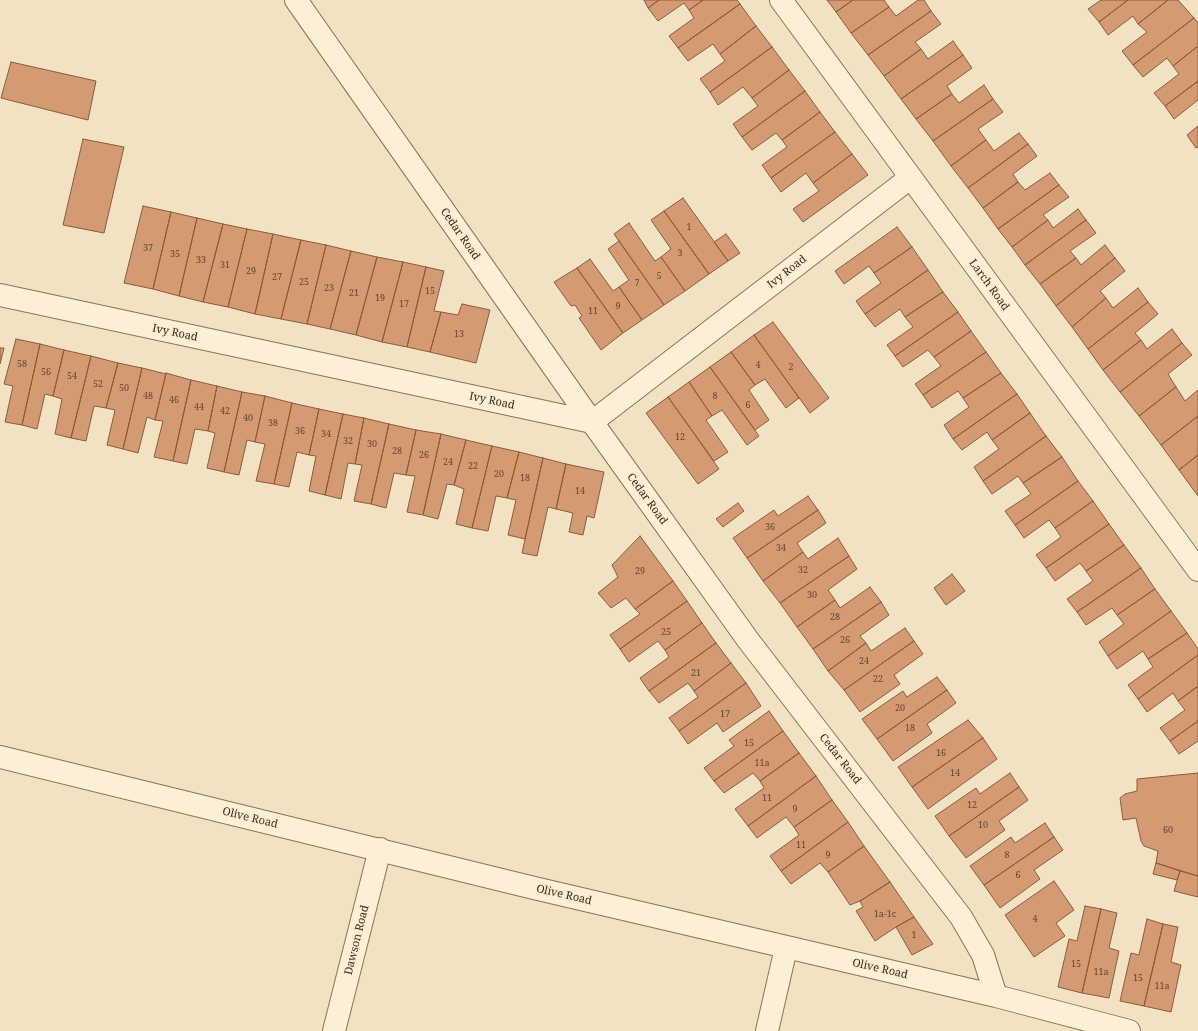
<!DOCTYPE html>
<html>
<head>
<meta charset="utf-8">
<style>
  body { margin:0 }
  canvas { display:block; background:#f1e2c1 }
</style>
</head>
<body>
<canvas width="1198" height="1031"></canvas>
<script>
const g = document.querySelector('canvas').getContext('2d');
g.lineJoin = 'round';
function paint(path, color) { g.fillStyle = color; g.fill(path, 'evenodd'); }
const poly = rows => new Path2D(rows.map(r => 'M' + r).join(''));
function trace(path, color, width, dash) { g.strokeStyle = color; g.lineWidth = width; g.lineCap = dash ? 'butt' : 'round'; g.setLineDash(dash || []); g.stroke(path); }
function write(font, color, halo, rows, align = 'center') {
  g.font = font + ' "Noto Serif",serif'; g.lineWidth = 3; g.setLineDash([]); g.textBaseline = 'middle'; g.strokeStyle = halo; g.fillStyle = color; for (const [text, x, y, turn = 0] of rows) {
    g.save(); g.translate(x, y); g.rotate((+turn || 0) * Math.PI / 180); g.textAlign = isNaN(turn) ? turn : align; if (halo) g.strokeText(text, 0, 0); g.fillText(text, 0, 0); g.restore();
  }
}
const building = poly([
  [644,0,659,0,648,8,644,0],
  [659,0,703,0,689,10,684,3,658,21,648,8,659,0],
  [703,0,737,0,740,4,678,48,669,36,694,18,689,10,703,0],
  [827,0,853,0,836,12,827,0],
  [853,0,884,0,889,7,851,33,836,12,853,0],
  [918,0,924,0,931,11,868,55,851,33,889,7,896,16,918,0],
  [1101,0,1128,0,1099,22,1088,9,1101,0],
  [1128,0,1168,0,1138,24,1133,16,1108,35,1099,22,1128,0],
  [1168,0,1178,0,1194,18,1133,65,1122,51,1147,32,1138,24,1168,0],
  [740,4,756,26,720,54,713,44,688,61,678,48,740,4],
  [931,11,941,24,915,42,921,49,884,76,868,55,931,11],
  [1194,18,1198,23,1198,46,1173,66,1167,58,1143,77,1133,65,1194,18],
  [756,26,772,47,710,92,700,79,725,61,720,54,756,26],
  [953,41,963,55,901,99,884,76,921,49,928,59,953,41],
  [1198,46,1198,81,1165,106,1154,93,1179,74,1173,66,1198,46],
  [772,47,789,70,752,98,743,87,718,105,710,92,772,47],
  [963,55,972,68,947,86,952,94,916,119,901,99,963,55],
  [11,62,96,81,88,120,1,98,11,62],
  [789,70,805,91,742,137,733,124,758,106,752,98,789,70],
  [1198,81,1198,100,1174,119,1165,106,1198,81],
  [984,85,993,99,933,141,916,119,952,94,959,103,984,85],
  [805,91,820,112,782,140,776,133,752,150,742,137,805,91],
  [993,99,1003,112,978,129,986,140,951,166,933,141,993,99],
  [820,112,835,132,771,178,762,165,787,147,782,140,820,112],
  [1198,126,1198,147,1196,148,1187,135,1198,126],
  [835,132,852,154,813,183,806,173,781,192,771,178,835,132],
  [1019,133,1028,144,968,188,951,166,986,140,994,151,1019,133],
  [83,139,124,147,104,233,63,225,83,139],
  [1028,144,1037,156,1013,174,1018,182,983,208,968,188,1028,144],
  [852,154,868,175,803,222,793,209,819,191,813,183,852,154],
  [1050,173,1059,185,998,229,983,208,1018,182,1025,190,1050,173],
  [1059,185,1069,197,1043,215,1048,220,1012,247,998,229,1059,185],
  [683,198,728,261,709,274,664,211,683,198],
  [143,206,171,212,153,289,124,283,143,206],
  [1078,209,1086,220,1025,265,1012,247,1048,220,1053,228,1078,209],
  [664,211,709,274,685,291,661,257,671,249,651,220,664,211],
  [171,212,197,218,179,296,153,289,171,212],
  [197,218,223,224,203,302,179,296,197,218],
  [1086,220,1096,233,1070,251,1076,258,1040,284,1025,265,1086,220],
  [629,223,655,261,661,257,685,291,664,305,614,234,629,223],
  [223,224,247,229,228,307,203,302,223,224],
  [897,227,912,247,874,273,869,266,844,284,835,271,897,227],
  [247,229,273,234,255,314,228,307,247,229],
  [273,234,301,240,281,319,255,314,273,234],
  [726,234,740,253,728,261,714,242,726,234],
  [301,240,326,245,307,324,281,319,301,240],
  [619,241,664,305,642,320,619,287,629,280,608,249,619,241],
  [326,245,351,251,330,329,307,324,326,245],
  [1105,245,1115,258,1056,306,1040,284,1076,258,1081,265,1105,245],
  [912,247,928,270,865,314,856,301,881,283,874,273,912,247],
  [351,251,377,257,356,335,330,329,351,251],
  [377,257,403,262,382,342,356,335,377,257],
  [1115,258,1125,271,1100,291,1106,298,1072,327,1056,306,1115,258],
  [590,259,613,291,619,287,642,320,623,333,577,268,590,259],
  [403,262,426,267,407,347,382,342,403,262],
  [426,267,444,271,434,311,441,312,430,352,407,347,426,267],
  [577,268,623,333,601,350,579,318,582,316,575,305,571,306,554,282,577,268],
  [928,270,943,292,905,317,900,309,875,327,865,314,928,270],
  [1138,288,1148,302,1088,349,1072,327,1106,298,1113,308,1138,288],
  [943,292,958,312,895,356,887,345,913,327,905,317,943,292],
  [1148,302,1158,314,1135,333,1141,340,1103,370,1088,349,1148,302],
  [462,304,490,310,476,363,430,352,441,312,458,315,462,304],
  [958,312,971,331,934,357,928,350,903,367,895,356,958,312],
  [773,322,829,398,810,413,754,335,773,322],
  [1172,329,1182,343,1120,392,1103,370,1141,340,1147,349,1172,329],
  [971,331,986,352,923,395,915,384,941,366,934,357,971,331],
  [754,335,799,398,786,408,765,379,755,385,731,352,754,335],
  [16,339,40,344,22,425,5,422,13,386,4,384,16,339],
  [1182,343,1192,355,1168,374,1176,387,1139,416,1120,392,1182,343],
  [40,344,64,350,53,396,45,394,37,429,22,425,40,344],
  [0,348,4,348,0,364,0,348],
  [64,350,91,356,71,438,55,434,62,399,53,396,64,350],
  [731,352,755,385,749,390,769,420,755,430,710,367,731,352],
  [986,352,1001,373,963,398,958,391,932,408,923,395,986,352],
  [91,356,118,363,106,408,94,406,86,441,71,438,91,356],
  [118,363,142,368,123,449,107,445,115,410,106,408,118,363],
  [710,367,759,436,747,445,722,410,712,416,689,382,710,367],
  [142,368,166,374,155,420,147,417,138,453,123,449,142,368],
  [166,373,191,380,173,461,154,457,163,421,155,420,166,373],
  [1001,373,1017,394,953,439,944,425,969,407,963,398,1001,373],
  [191,380,217,386,208,431,195,429,187,464,173,461,191,380],
  [689,382,712,416,706,420,728,452,714,461,668,397,689,382],
  [217,386,242,392,224,472,207,468,215,433,208,431,217,386],
  [1176,387,1185,401,1198,390,1198,416,1161,445,1139,416,1176,387],
  [242,392,265,396,255,442,247,440,239,475,224,472,242,392],
  [1017,394,1030,413,992,440,987,432,962,450,953,439,1017,394],
  [265,396,292,403,274,484,256,481,265,444,255,442,265,396],
  [668,397,719,469,698,484,646,413,668,397],
  [292,403,319,409,309,455,297,452,289,487,274,484,292,403],
  [319,409,343,414,325,495,309,491,316,456,309,455,319,409],
  [1030,413,1046,436,983,481,974,467,999,449,992,440,1030,413],
  [343,414,364,418,355,464,348,463,341,499,325,495,343,414],
  [1198,416,1198,455,1179,470,1161,445,1198,416],
  [364,418,389,424,371,504,354,501,362,465,355,464,364,418],
  [389,424,416,430,406,475,394,473,386,508,371,504,389,424],
  [416,430,441,434,423,515,407,512,415,476,406,475,416,430],
  [441,434,466,440,454,485,447,484,438,519,423,515,441,434],
  [1046,436,1062,457,1023,483,1018,476,992,494,983,481,1046,436],
  [466,440,492,446,472,528,456,524,464,489,454,485,466,440],
  [492,446,519,452,507,498,496,496,488,531,472,528,492,446],
  [519,452,543,458,525,539,508,535,516,500,507,498,519,452],
  [1198,455,1198,496,1179,470,1198,455],
  [1062,457,1078,481,1015,525,1005,511,1031,494,1023,483,1062,457],
  [543,458,566,464,556,509,548,507,537,556,522,553,543,458],
  [566,464,604,472,594,518,587,516,583,535,569,532,573,513,556,509,566,464],
  [1078,481,1093,501,1055,528,1049,520,1024,538,1015,525,1078,481],
  [808,496,818,510,747,558,733,538,774,510,778,516,808,496],
  [1093,501,1109,524,1046,568,1036,555,1061,537,1055,528,1093,501],
  [738,503,744,511,723,527,716,519,738,503],
  [818,510,826,523,797,543,803,552,763,581,747,558,818,510],
  [1109,524,1124,545,1086,571,1080,563,1055,581,1046,568,1109,524],
  [640,536,673,581,635,609,626,598,611,608,598,593,618,577,612,565,640,536],
  [838,538,849,556,780,603,763,581,803,552,808,559,838,538],
  [1124,545,1141,568,1077,612,1067,599,1093,581,1086,571,1124,545],
  [849,556,857,569,828,590,835,600,797,627,780,603,849,556],
  [1141,568,1155,589,1117,615,1112,608,1086,625,1077,612,1141,568],
  [952,574,965,591,946,605,934,588,952,574],
  [673,581,687,601,620,649,610,635,640,614,635,609,673,581],
  [870,587,881,602,813,649,797,627,835,600,840,608,870,587],
  [1155,589,1171,611,1108,656,1099,642,1124,624,1117,615,1155,589],
  [687,601,702,623,665,650,658,641,629,662,620,649,687,601],
  [881,602,889,615,860,636,866,643,828,671,813,649,881,602],
  [1171,611,1187,633,1148,659,1143,651,1117,669,1108,656,1171,611],
  [702,623,716,643,649,691,640,678,669,657,665,650,702,623],
  [905,628,914,641,844,690,828,671,866,643,871,651,905,628],
  [1187,633,1198,649,1198,655,1138,699,1128,685,1153,667,1148,659,1187,633],
  [914,641,923,654,894,675,900,684,860,712,844,690,914,641],
  [716,643,731,663,694,691,688,683,659,703,649,691,716,643],
  [1198,655,1198,686,1178,701,1173,693,1147,712,1138,699,1198,655],
  [731,663,746,683,679,731,669,718,698,697,694,691,731,663],
  [937,677,947,690,877,739,862,719,903,691,907,697,937,677],
  [746,683,761,706,723,732,717,723,688,744,679,731,746,683],
  [1198,686,1198,721,1170,741,1160,728,1185,710,1178,701,1198,686],
  [947,690,956,703,927,724,932,733,893,761,877,739,947,690],
  [769,711,783,731,714,781,704,768,734,746,729,740,769,711],
  [968,720,983,738,912,787,898,767,968,720],
  [1198,721,1198,741,1179,754,1170,741,1198,721],
  [783,731,799,753,760,781,753,773,724,793,714,781,783,731],
  [983,738,997,759,928,809,912,787,983,738],
  [799,753,816,776,748,826,735,809,764,788,760,781,799,753],
  [1010,773,1019,787,949,836,935,816,976,788,980,794,1010,773],
  [1198,773,1198,876,1156,863,1158,851,1144,846,1141,841,1136,818,1123,820,1120,798,1125,794,1137,791,1137,779,1198,773],
  [816,776,832,800,794,827,786,817,757,838,748,826,816,776],
  [1019,787,1028,800,999,821,1005,830,966,858,949,836,1019,787],
  [832,800,848,822,781,871,770,856,799,835,794,827,832,800],
  [848,822,864,846,828,872,820,863,791,884,781,871,848,822],
  [1045,823,1054,837,984,885,970,866,1011,837,1015,843,1045,823],
  [1054,837,1063,850,1034,870,1040,879,1000,908,984,885,1054,837],
  [864,846,890,882,860,901,850,905,828,872,864,846],
  [1156,863,1180,871,1177,880,1153,874,1156,863],
  [1180,871,1198,876,1198,897,1174,891,1180,871],
  [1054,881,1074,910,1056,923,1065,936,1034,957,1005,915,1054,881],
  [890,882,914,917,896,927,875,941,856,911,863,907,860,901,890,882],
  [1085,906,1101,909,1082,993,1058,987,1069,939,1077,941,1085,906],
  [1101,909,1117,913,1109,948,1119,951,1109,998,1082,993,1101,909],
  [914,917,933,944,912,955,896,927,914,917],
  [1147,919,1163,924,1144,1006,1120,1001,1131,953,1139,955,1147,919],
  [1163,924,1178,927,1171,962,1181,965,1171,1012,1144,1006,1163,924]
]);
paint(building, '#d39a74');
trace(building, '#8e5a3b', 1);
const minor = poly([
  [296,0,592,422,748,640,961,917,983,955,996,996],
  [781,0,1198,570],
  [0,295,592,422,910,178],
  [0,757,534,888,996,996,1129,1031],
  [334,1031,380,849],
  [767,1031,786,948]
]);
trace(minor, '#8d7357', 24);
trace(minor, '#fbefd6', 22);
write('9px', '#614733', null, [
  ["1",689,227],
  ["37",148,248],
  ["3",680,253],
  ["35",175,254],
  ["33",201,260],
  ["31",225,265],
  ["29",251,271],
  ["5",659,276],
  ["27",277,277],
  ["25",304,282],
  ["7",637,283],
  ["23",329,288],
  ["15",430,291],
  ["21",354,293],
  ["19",380,298],
  ["17",404,304],
  ["9",618,306],
  ["11",593,311],
  ["13",459,334],
  ["58",22,364],
  ["4",758,365],
  ["2",791,367],
  ["56",46,372],
  ["54",72,376],
  ["52",98,384],
  ["50",124,388],
  ["48",148,396],
  ["8",715,396],
  ["46",174,400],
  ["6",748,405],
  ["44",199,407],
  ["42",225,411],
  ["40",248,418],
  ["38",273,423],
  ["36",300,431],
  ["34",326,434],
  ["12",680,437],
  ["32",348,441],
  ["30",372,444],
  ["28",397,451],
  ["26",424,455],
  ["24",448,462],
  ["22",473,466],
  ["20",499,474],
  ["18",525,478],
  ["14",580,491],
  ["36",770,527],
  ["34",781,548],
  ["32",803,570],
  ["29",640,571],
  ["30",812,595],
  ["28",835,617],
  ["25",666,632],
  ["26",845,640],
  ["24",864,661],
  ["21",696,673],
  ["22",878,679],
  ["20",900,708],
  ["17",725,714],
  ["18",910,728],
  ["15",749,743],
  ["16",941,753],
  ["11a",762,763],
  ["14",955,773],
  ["11",767,798],
  ["12",972,805],
  ["9",795,809],
  ["10",983,825],
  ["60",1168,830],
  ["11",801,845],
  ["9",828,855],
  ["8",1007,855],
  ["6",1018,875],
  ["1a-1c",885,914],
  ["4",1035,919],
  ["1",914,935],
  ["15",1076,964],
  ["11a",1101,972],
  ["15",1138,978],
  ["11a",1162,986]
]);
write('11px', '#3b2b1d', '#f8ecd2', [
  ["Cedar Road",460,234,55],
  ["Ivy Road",787,272,-38],
  ["Larch Road",989,285,54],
  ["Ivy Road",175,333,12],
  ["Ivy Road",492,401,12],
  ["Cedar Road",647,499,54],
  ["Cedar Road",840,759,52],
  ["Olive Road",250,818,14],
  ["Olive Road",564,895,13],
  ["Dawson Road",357,940,-76],
  ["Olive Road",880,969,13]
]);
</script>
</body>
</html>
